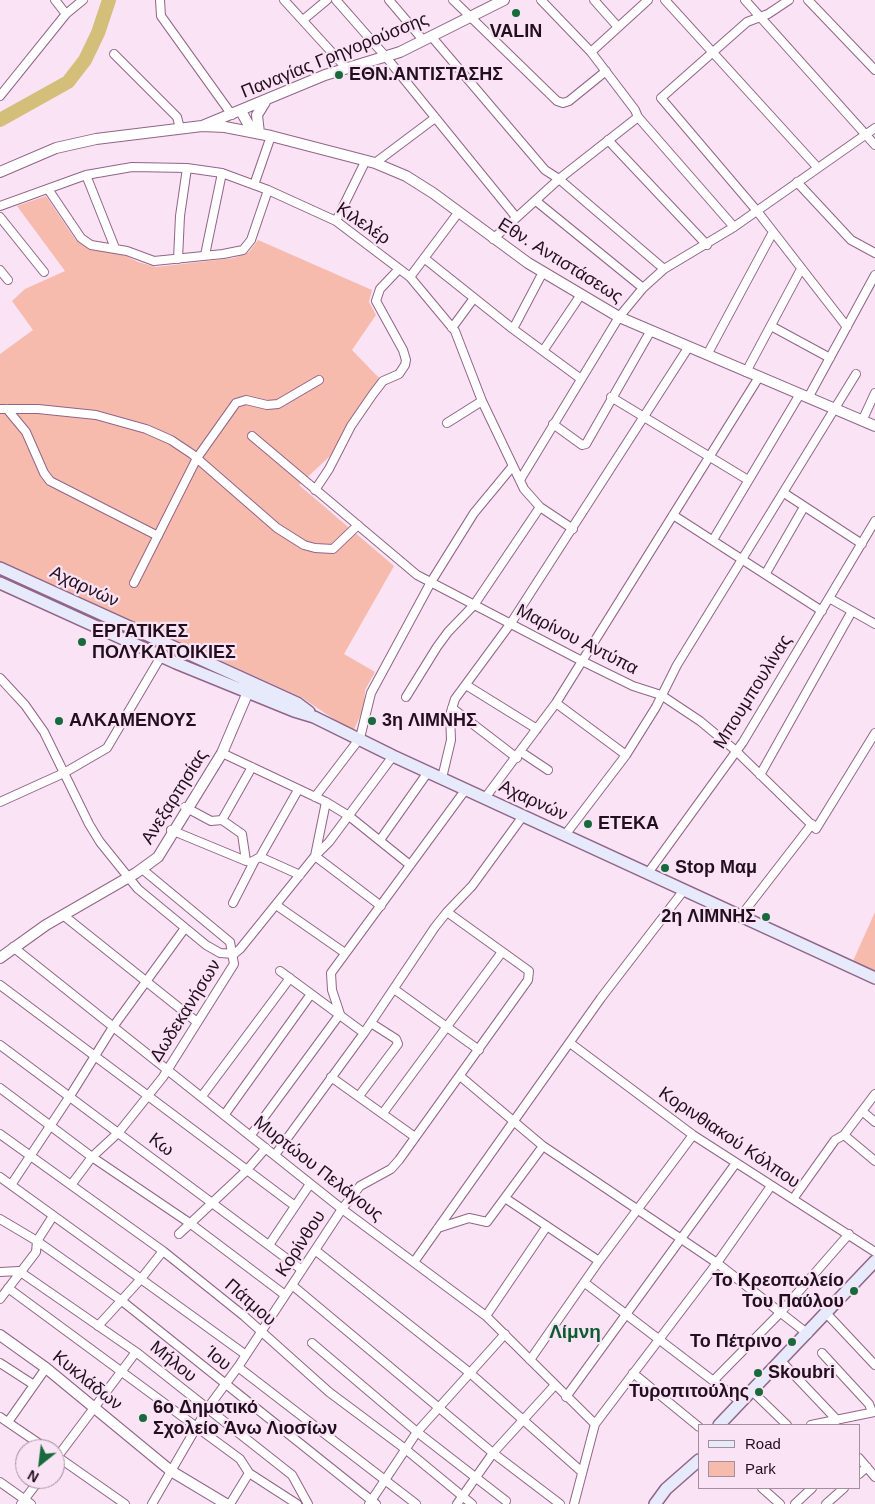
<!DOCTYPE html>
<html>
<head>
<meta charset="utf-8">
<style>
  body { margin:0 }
  #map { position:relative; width:875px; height:1504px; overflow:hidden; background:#f9e3f4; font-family:Helvetica,sans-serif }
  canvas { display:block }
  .legend { position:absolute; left:698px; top:1424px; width:162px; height:65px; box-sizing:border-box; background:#f9e3f4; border:1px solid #a38e9e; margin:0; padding:6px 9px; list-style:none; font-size:15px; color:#220f1e }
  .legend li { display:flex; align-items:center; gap:10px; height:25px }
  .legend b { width:25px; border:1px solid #a38e9e }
  .north { position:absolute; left:15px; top:1439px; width:50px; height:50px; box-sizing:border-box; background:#f9e3f4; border:1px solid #a38e9e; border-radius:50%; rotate:209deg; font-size:14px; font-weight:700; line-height:20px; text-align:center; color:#220f1e }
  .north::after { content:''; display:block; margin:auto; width:18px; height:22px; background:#166a3b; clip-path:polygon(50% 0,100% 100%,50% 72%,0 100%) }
</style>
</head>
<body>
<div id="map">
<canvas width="875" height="1504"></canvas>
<ul class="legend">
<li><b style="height:6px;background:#e6eafb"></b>Road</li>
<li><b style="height:14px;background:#f6bbad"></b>Park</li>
</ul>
<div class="north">N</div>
</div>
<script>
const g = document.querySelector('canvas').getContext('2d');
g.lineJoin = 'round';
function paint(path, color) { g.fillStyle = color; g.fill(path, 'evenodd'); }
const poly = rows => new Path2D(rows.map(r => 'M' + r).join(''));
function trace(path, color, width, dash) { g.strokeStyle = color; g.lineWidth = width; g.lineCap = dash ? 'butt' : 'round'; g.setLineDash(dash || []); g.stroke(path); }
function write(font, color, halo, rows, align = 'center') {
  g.font = font + ' Helvetica,sans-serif'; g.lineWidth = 4.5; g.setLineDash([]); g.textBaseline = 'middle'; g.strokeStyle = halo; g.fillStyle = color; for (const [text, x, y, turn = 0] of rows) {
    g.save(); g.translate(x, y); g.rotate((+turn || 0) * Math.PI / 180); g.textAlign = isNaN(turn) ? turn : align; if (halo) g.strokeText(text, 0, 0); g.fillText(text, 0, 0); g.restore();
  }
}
paint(poly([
  [46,196,75,239,92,250,122,254,138,262,156,267,234,258,249,252,258,240,372,290,369,302,376,315,352,350,380,379,330,456,299,485,394,566,344,654,375,672,365,690,364,707,353,732,301,697,0,561,0,354,33,330,12,301,25,289,65,271,17,206],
  [875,912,875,971,853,961]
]), '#f6bbad');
trace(poly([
  [0,120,68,82,85,60,98,33,109,0]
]), '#d3bf79', 14);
const minor = poly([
  [55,0,66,14],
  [160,0,161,16,232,115],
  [284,0,347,69],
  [336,0,386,57,516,217],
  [389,0,423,40],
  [453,0,557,101,563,103,569,101,606,71],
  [541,0,591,52,635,110,638,117,734,227],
  [594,0,618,27],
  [665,0,818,168],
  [745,0,875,145],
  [789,0,768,14,747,22,661,98,757,211,847,327],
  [808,0,875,70],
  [303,20,327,0],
  [431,36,545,170,559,179,664,269],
  [591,52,648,0],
  [114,54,177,117,180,128],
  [0,96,66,14,83,0],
  [608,140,707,245],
  [375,163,435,118],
  [86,175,115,248],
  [797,182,851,240,875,253],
  [254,185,271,136],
  [48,189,81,238,91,245,127,251,154,261,223,254,243,250,251,240,268,190],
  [536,201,643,288],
  [0,206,86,175,132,167,187,168,222,173,268,190,336,221,410,277,455,331,482,401,524,489,540,507,573,529],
  [0,217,44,272],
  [336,221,366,160],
  [493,239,559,179,638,117],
  [205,255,222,173],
  [424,258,513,329,581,379],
  [178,259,180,216,187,168],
  [0,270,8,280],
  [410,277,458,213],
  [771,326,830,358],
  [452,328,474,298],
  [513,329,543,272],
  [543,351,580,296],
  [707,355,773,232],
  [746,372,801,269],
  [611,397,748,480],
  [808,398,875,275],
  [0,409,38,409,96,415,146,429,171,440,192,454,277,528,304,545,315,548,333,549,358,525],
  [7,409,26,432,44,473,50,481,158,536],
  [862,421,875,393],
  [447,423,482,401],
  [553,424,582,445,586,444,650,332],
  [252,436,417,575,582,661,633,686,661,695,700,721,735,750,816,829,875,733],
  [520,480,619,317,643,288,664,269,734,227,875,128],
  [315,490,329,469,351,426,373,394,383,381,399,374,405,365,406,360,403,350,376,301,380,289,399,269],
  [784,493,862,544],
  [673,515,822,611],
  [713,540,800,394],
  [766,573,804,507],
  [134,583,197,458,236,403,246,400,267,405,278,404,319,380],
  [829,598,875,624],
  [0,678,25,705,44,732,89,824,100,842,129,878,138,889,206,945,220,953,234,954],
  [466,685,537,729],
  [406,697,437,647,448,632,474,605,540,507],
  [556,703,626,755],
  [452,708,517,758],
  [521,752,548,770],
  [222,753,326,802,349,816,410,865],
  [760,775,852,611],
  [442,778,451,740,450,715,455,699,511,623,688,348],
  [315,797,360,738,371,693,431,582,474,513,512,467],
  [485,798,556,703,759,377],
  [0,802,64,773,107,748,163,653],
  [326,802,315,856,381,906],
  [185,807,211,821,222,820,252,767],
  [222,820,242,834,246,861],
  [171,830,246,861,251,862,260,857,300,875],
  [565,835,626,755,656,707,677,665,856,374],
  [380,840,428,772],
  [260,857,298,790],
  [648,873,743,742,875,521],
  [233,903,255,860],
  [276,905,345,953],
  [63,915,197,1022],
  [740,917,812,824],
  [13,947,342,1209,486,1316,595,1424],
  [234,954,240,949,315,856,329,842,393,756],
  [280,971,364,1033],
  [0,985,295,1206],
  [394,989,479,1050],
  [570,1043,693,1135,875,1252],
  [0,1045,302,1270],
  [460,1076,543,1146,717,1263,808,1334],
  [331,1077,415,1137],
  [0,1088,92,1157,191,1224,285,1295],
  [202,1096,290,978],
  [359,1096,398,1044,396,1039,371,1023],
  [862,1111,875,1122],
  [383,1113,502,952],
  [225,1114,311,994],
  [0,1134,163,1251,244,1316,329,1392,404,1448,472,1504],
  [251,1135,340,1014,332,990,331,973,466,789],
  [844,1135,875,1161],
  [275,1155,364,1033,435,927,447,912],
  [0,1177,246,1355],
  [11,1185,70,1096,113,1027,185,928],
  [71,1185,92,1157,119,1132,163,1077,234,964,230,942,142,869],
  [505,1198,599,1261],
  [793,1199,835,1140,844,1135,875,1094],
  [0,1219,37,1241,122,1301,376,1504],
  [438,1228,469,1218,487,1222,543,1146],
  [179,1234,246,1171,266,1148],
  [269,1245,310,1184],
  [315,1250,470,1373,582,1472],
  [414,1262,601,998,684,890],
  [0,1272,19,1271,136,1352,292,1475,308,1504],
  [585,1283,741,1402],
  [292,1285,493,1453,560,1504],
  [8,1288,240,1459,249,1473,297,1504],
  [0,1299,36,1252,37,1241,53,1216],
  [827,1314,875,1365],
  [486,1316,547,1226],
  [98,1326,140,1280,163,1251],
  [312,1343,417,1432,506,1501],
  [822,1353,869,1404,872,1412],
  [530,1360,599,1261,693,1135],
  [781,1361,837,1420],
  [0,1363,34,1385],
  [238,1367,416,1504],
  [633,1373,699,1427],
  [714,1380,780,1313,849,1234],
  [752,1391,787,1425],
  [566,1397,736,1163],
  [0,1417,47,1449],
  [8,1422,46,1368],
  [811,1425,875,1412],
  [55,1455,125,1504],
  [859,1458,875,1477],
  [55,1460,136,1352],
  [859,1474,867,1467],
  [0,1482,31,1504],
  [762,1488,780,1504],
  [21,1504,40,1479],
  [152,1504,207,1409,238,1367,342,1209,360,1186,391,1169,399,1160,528,980,529,971,447,912,472,886,523,816],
  [230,1504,249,1473],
  [369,1504,417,1432,505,1334],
  [457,1504,493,1453,555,1385],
  [574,1504,595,1424,717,1263,771,1186],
  [795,1504,812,1488],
  [826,1504,844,1488]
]);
const tertiary = poly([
  [241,111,252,131],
  [202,126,225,127,271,136,375,163,406,176,433,193,528,263,619,317,875,426],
  [259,133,257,115,265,102],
  [0,172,56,148,96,139,202,126,325,75,400,52,504,0],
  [0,958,46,925,136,873,158,857,222,753,248,692],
  [0,1335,46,1368,171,1471,226,1504]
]);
const secondary = poly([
  [0,568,297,703,309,712],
  [0,583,176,663,294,711,314,717,393,756,875,978],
  [719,1425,875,1261],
  [655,1504,666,1489,699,1460]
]);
trace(minor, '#926489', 10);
trace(tertiary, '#926489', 12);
trace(secondary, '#926489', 14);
trace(minor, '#fff', 8);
trace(tertiary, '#fff', 10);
trace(secondary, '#e6eafb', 11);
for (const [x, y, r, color] of [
  [516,13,5,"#166a3b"],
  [339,75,5,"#166a3b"],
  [82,642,5,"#166a3b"],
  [59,721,5,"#166a3b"],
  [372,721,5,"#166a3b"],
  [588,824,5,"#166a3b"],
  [665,868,5,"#166a3b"],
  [766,917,5,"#166a3b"],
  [854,1291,5,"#166a3b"],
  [792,1342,5,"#166a3b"],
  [758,1373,5,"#166a3b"],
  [759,1392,5,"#166a3b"],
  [143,1418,5,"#166a3b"]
]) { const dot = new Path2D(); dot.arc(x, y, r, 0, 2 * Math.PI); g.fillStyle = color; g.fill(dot); trace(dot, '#f9e3f4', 2); }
write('bold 18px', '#220f1e', '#f9e3f4', [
  ["VALIN",516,32,"center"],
  ["ΕΘΝ.ΑΝΤΙΣΤΑΣΗΣ",349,75],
  ["ΕΡΓΑΤΙΚΕΣ",92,632],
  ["ΠΟΛΥΚΑΤΟΙΚΙΕΣ",92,653],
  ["ΑΛΚΑΜΕΝΟΥΣ",69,721],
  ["3η ΛΙΜΝΗΣ",382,721],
  ["ΕΤΕΚΑ",598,824],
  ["Stop Μαμ",675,868],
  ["2η ΛΙΜΝΗΣ",756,917,"right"],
  ["Το Κρεοπωλείο",844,1281,"right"],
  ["Του Παύλου",844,1302,"right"],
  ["Το Πέτρινο",782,1342,"right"],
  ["Skoubri",768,1373],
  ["Τυροπιτούλης",749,1392,"right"],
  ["6ο Δημοτικό",153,1408],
  ["Σχολείο Άνω Λιοσίων",153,1429]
], 'left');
write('18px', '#220f1e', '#f9e3f4', [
  ["Παναγίας Γρηγορούσσης",335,56,-22],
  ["Κιλελέρ",363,224,34],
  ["Εθν. Αντιστάσεως",560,261,32],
  ["Αχαρνών",84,587,25],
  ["Μαρίνου Αντύπα",577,640,27],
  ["Μπουμπουλίνας",753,692,-58],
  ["Ανεξαρτησίας",175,797,-58],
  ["Αχαρνών",533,801,25],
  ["Δωδεκανήσων",186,1011,-58],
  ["Κορινθιακού Κόλπου",729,1138,34],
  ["Κω",161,1145,37],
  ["Μυρτώου Πελάγους",318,1169,38],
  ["Κορίνθου",301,1244,-57],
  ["Πάτμου",250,1303,41],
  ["Ίου",218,1359,39],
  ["Μήλου",173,1362,39],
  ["Κυκλάδων",87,1381,39]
]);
write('bold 19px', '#0d5b31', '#f9e3f4', [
  ["Λίμνη",575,1333]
]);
</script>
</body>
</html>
